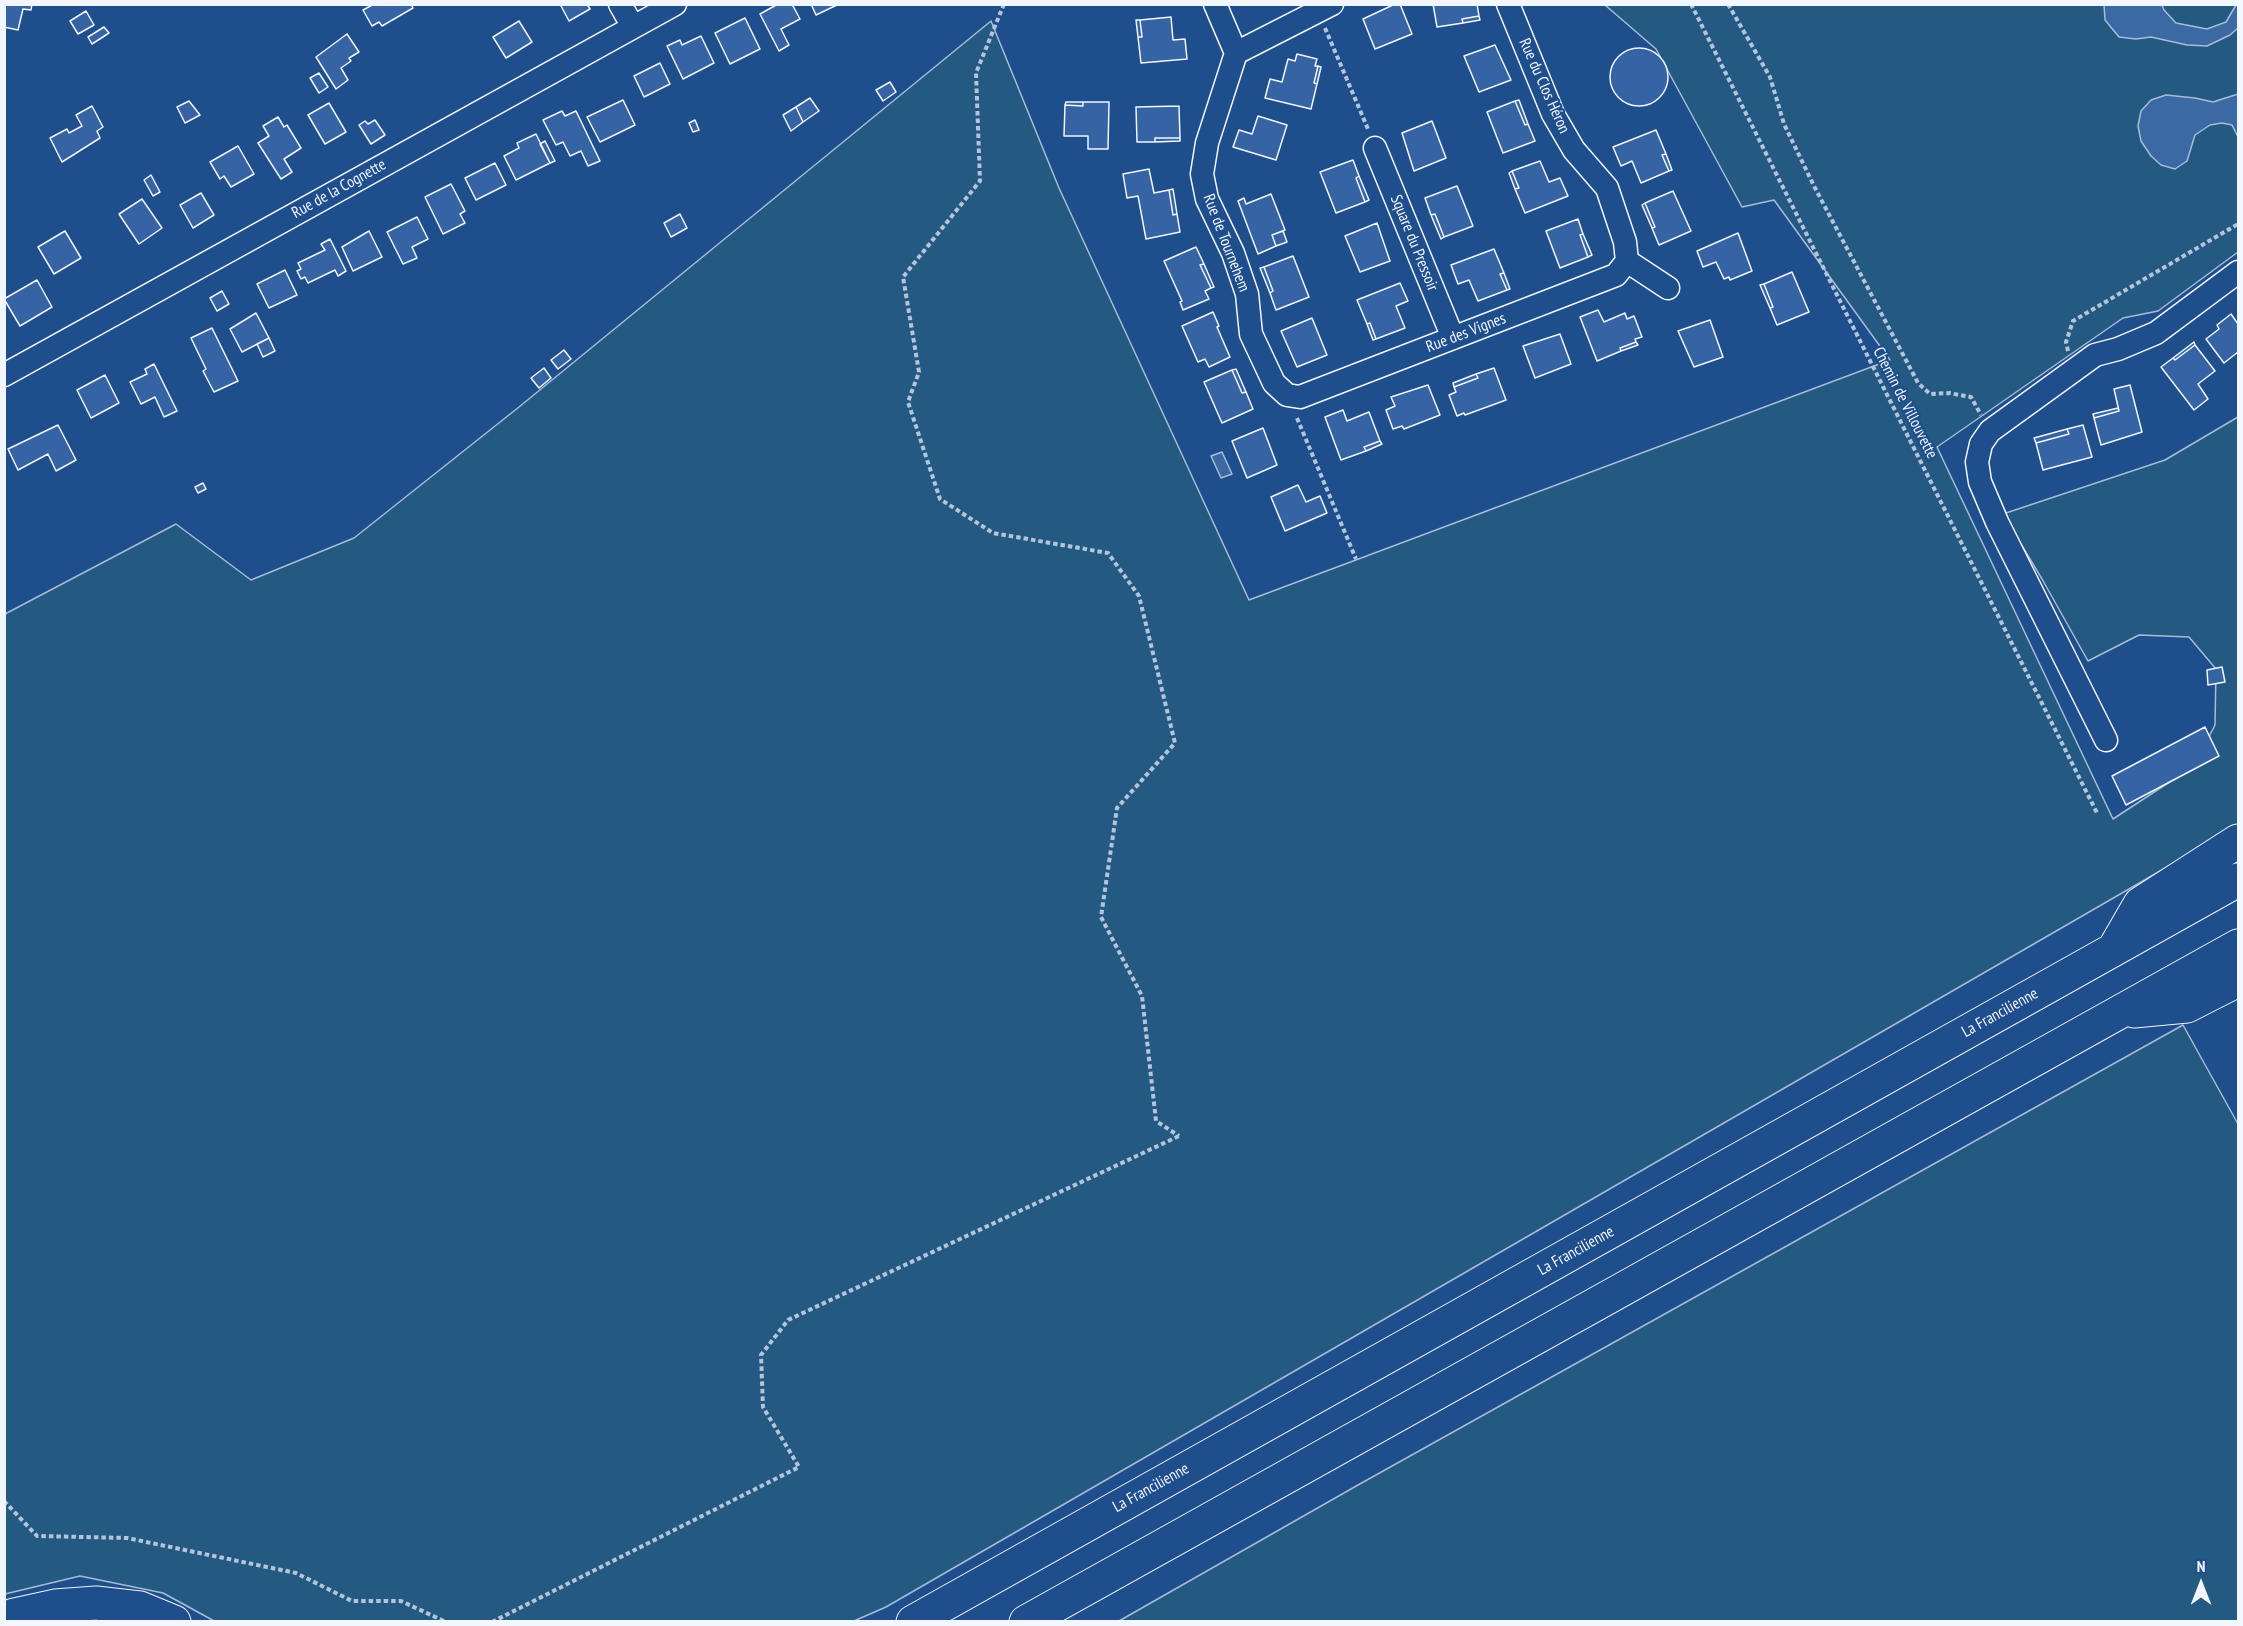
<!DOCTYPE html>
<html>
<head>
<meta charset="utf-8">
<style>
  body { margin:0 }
  #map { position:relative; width:2243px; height:1626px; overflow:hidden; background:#1f4e8c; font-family:"PT Sans Narrow",sans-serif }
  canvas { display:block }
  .frame { position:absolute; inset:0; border:6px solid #f2f6ff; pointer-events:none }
  .north { position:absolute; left:2171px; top:1554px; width:60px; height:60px; -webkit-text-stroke:4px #1f4e8c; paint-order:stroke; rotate:0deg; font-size:16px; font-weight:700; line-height:24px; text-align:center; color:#f2f6ff }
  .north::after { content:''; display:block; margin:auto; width:21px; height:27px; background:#f2f6ff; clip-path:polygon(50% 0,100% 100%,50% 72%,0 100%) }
</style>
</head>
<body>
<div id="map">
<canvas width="2243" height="1626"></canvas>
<div class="frame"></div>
<div class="north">N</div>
</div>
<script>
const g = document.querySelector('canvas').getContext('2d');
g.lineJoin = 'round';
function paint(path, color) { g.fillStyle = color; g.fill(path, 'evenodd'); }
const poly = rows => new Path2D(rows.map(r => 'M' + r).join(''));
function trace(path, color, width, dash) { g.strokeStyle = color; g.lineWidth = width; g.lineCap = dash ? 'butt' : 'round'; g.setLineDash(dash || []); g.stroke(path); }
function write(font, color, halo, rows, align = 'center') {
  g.font = font + ' "PT Sans Narrow",sans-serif'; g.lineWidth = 4.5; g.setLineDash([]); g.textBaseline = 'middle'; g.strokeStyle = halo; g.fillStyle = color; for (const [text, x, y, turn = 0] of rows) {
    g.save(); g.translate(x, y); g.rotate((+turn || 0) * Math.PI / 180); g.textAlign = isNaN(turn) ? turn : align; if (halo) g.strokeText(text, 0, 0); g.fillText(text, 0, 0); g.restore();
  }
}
const green = poly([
  [1605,5,2238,5,2238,252,2158,311,2123,318,1937,447,2113,819,2194,766,2215,725,2216,669,2189,637,2139,635,2088,661,2042,579,2003,514,2165,460,2238,417,2238,826,886,1607,854,1621,216,1622,163,1593,80,1576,5,1594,5,614,176,524,251,580,354,538,519,407,991,21,1059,188,1249,600,1890,360,1774,200,1742,207,1656,49,1605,5],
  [2183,1025,2238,1124,2238,1621,1119,1621,1358,1485,2183,1025]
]);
paint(green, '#245a82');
trace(green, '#a8bbd7', 1.5);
const water = poly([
  [2104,5,2162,5,2164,10,2176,23,2207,29,2226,22,2236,5,2238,5,2238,28,2230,35,2207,46,2187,45,2151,37,2136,39,2119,37,2105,20,2104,5],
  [2238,94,2238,137,2232,125,2222,123,2210,125,2195,135,2187,161,2175,169,2161,165,2151,156,2141,141,2138,126,2141,111,2151,100,2166,95,2195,98,2213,102,2238,94],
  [1222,452,1232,474,1221,478,1211,456,1222,452]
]);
paint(water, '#3b69a3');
trace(water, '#a8bbd7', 1.5);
const building = poly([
  [4,4,32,4,31,10,23,9,18,30,4,27,4,4],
  [374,4,411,4,413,8,382,26,379,22,372,26,363,10,374,4],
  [560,4,587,4,590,9,569,21,560,4],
  [778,4,792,4,800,19,781,29,789,45,779,51,760,14,778,4],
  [811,4,839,4,816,15,811,4],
  [1395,4,1400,4,1412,34,1375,49,1363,19,1395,4],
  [1433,4,1477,4,1479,16,1462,19,1463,23,1437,27,1433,4],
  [86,11,94,25,78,34,70,21,86,11],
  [1479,16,1480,20,1463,23,1462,19,1479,16],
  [1171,17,1173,40,1185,39,1187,59,1141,63,1138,37,1142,37,1140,20,1171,17],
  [745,18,760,49,730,64,715,33,745,18],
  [1136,20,1140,20,1142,37,1138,37,1136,20],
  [519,21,532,42,506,58,493,37,519,21],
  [104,27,109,33,92,44,88,37,104,27],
  [347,34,359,52,349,58,351,61,341,68,348,80,336,89,316,57,347,34],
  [701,36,714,63,683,79,667,46,680,40,682,45,701,36],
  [1495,45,1511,80,1479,92,1464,56,1495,45],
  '1610 77a29 29 0 1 1 58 0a29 29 0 1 1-58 0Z',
  [1297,54,1317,59,1315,66,1318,66,1314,83,1317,84,1311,109,1265,98,1270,79,1282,82,1288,59,1295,61,1297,54],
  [660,63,670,84,644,97,634,76,660,63],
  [1318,66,1321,67,1317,84,1314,83,1318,66],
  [319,73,328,87,319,93,310,78,319,73],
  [890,82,896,92,883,101,876,90,890,82],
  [810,98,819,111,803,122,796,107,810,98],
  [623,100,635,125,600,142,587,117,623,100],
  [1519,100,1528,124,1525,125,1515,101,1519,100],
  [189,101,200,115,185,123,177,107,189,101],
  [1515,101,1525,125,1528,124,1535,141,1503,153,1487,112,1515,101],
  [1066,102,1083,102,1083,106,1065,105,1066,102],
  [1083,102,1109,102,1108,149,1088,149,1088,136,1064,136,1065,105,1083,106,1083,102],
  [329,103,346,132,325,144,308,115,329,103],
  [92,106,103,127,97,131,100,138,62,162,50,138,67,129,69,133,82,126,76,115,92,106],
  [1179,106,1180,138,1155,138,1155,142,1137,142,1136,107,1179,106],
  [796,107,803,122,791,131,783,115,796,107],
  [562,111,565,116,576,111,600,161,588,166,581,151,570,156,563,142,556,145,543,120,562,111],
  [1258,116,1287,125,1276,160,1233,147,1239,130,1252,134,1258,116],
  [278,117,284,127,287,125,301,148,284,159,292,172,281,179,258,143,269,136,263,126,278,117],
  [375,120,385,135,371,144,359,125,365,121,368,124,375,120],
  [695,120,699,130,693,132,689,123,695,120],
  [1432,121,1446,158,1414,171,1402,133,1432,121],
  [1656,130,1666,154,1662,155,1669,171,1641,183,1632,161,1621,166,1613,147,1656,130],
  [536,134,550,163,516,180,504,156,519,148,517,143,536,134],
  [1155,138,1180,138,1180,141,1155,142,1155,138],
  [545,141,555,161,550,163,540,144,545,141],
  [238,146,254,174,231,187,224,176,220,179,210,162,238,146],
  [1666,154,1672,170,1669,171,1662,155,1666,154],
  [1353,160,1359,176,1356,178,1365,202,1336,213,1320,172,1353,160],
  [1540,161,1549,182,1560,178,1568,196,1525,213,1515,189,1519,188,1512,171,1540,161],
  [495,163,506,185,476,200,465,178,495,163],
  [1149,169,1154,193,1169,190,1173,215,1177,214,1180,232,1146,239,1138,196,1127,198,1123,174,1149,169],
  [1512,171,1519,188,1515,189,1509,173,1512,171],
  [151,175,160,192,153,196,144,180,151,175],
  [1359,176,1369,200,1365,202,1356,178,1359,176],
  [451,184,465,211,460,214,465,223,443,234,425,197,451,184],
  [1457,186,1473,226,1444,237,1435,214,1431,215,1425,198,1457,186],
  [1173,189,1177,214,1173,215,1169,190,1173,189],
  [1673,191,1691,231,1659,245,1652,228,1655,227,1645,203,1673,191],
  [201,193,214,215,193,228,180,205,201,193],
  [1271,194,1285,230,1272,235,1276,246,1258,254,1238,201,1244,198,1246,204,1271,194],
  [142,199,162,228,139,244,119,214,142,199],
  [1645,203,1655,227,1652,228,1642,205,1645,203],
  [680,214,687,228,671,237,664,223,680,214],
  [1435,214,1444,237,1441,239,1431,215,1435,214],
  [417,217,428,239,412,247,417,258,403,264,387,232,417,217],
  [1578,219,1583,234,1580,235,1588,257,1560,268,1546,231,1578,219],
  [1377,223,1390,261,1360,272,1345,236,1377,223],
  [65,231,81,258,54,274,38,247,65,231],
  [369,231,382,257,353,271,342,247,369,231],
  [1283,231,1287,242,1276,246,1272,235,1283,231],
  [1738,233,1752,271,1730,280,1729,277,1724,279,1716,262,1703,267,1697,251,1738,233],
  [1583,234,1592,255,1588,257,1580,235,1583,234],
  [330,239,346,271,338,276,335,270,308,283,305,277,301,279,297,271,301,269,298,263,325,250,321,244,330,239],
  [1196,247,1204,264,1200,265,1211,288,1205,291,1209,299,1183,310,1180,302,1182,301,1164,261,1196,247],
  [1494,249,1504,273,1500,274,1507,290,1478,301,1469,280,1458,284,1451,265,1494,249],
  [1293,256,1309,297,1276,310,1270,293,1273,291,1264,267,1293,256],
  [1204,264,1214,287,1211,288,1200,265,1204,264],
  [1264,267,1273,291,1270,293,1260,268,1264,267],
  [285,270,297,295,269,308,257,284,285,270],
  [1792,272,1809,312,1777,325,1770,308,1773,307,1764,284,1792,272],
  [1504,273,1510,289,1507,290,1500,274,1504,273],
  [37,280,52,307,20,326,4,299,37,280],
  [1400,283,1408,301,1396,306,1405,328,1376,339,1370,323,1367,324,1357,300,1400,283],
  [1764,284,1773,307,1770,308,1760,285,1764,284],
  [222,291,229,304,217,311,210,298,222,291],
  [1598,310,1604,322,1625,313,1627,319,1634,316,1642,337,1635,339,1636,342,1620,348,1621,351,1597,361,1580,317,1598,310],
  [1213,312,1219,326,1217,327,1230,357,1209,367,1205,359,1198,362,1182,326,1213,312],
  [256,313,269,338,242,352,230,329,256,313],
  [2231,314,2238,324,2238,352,2224,363,2206,339,2219,329,2217,325,2231,314],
  [1312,318,1327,355,1297,367,1281,331,1312,318],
  [1710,320,1723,357,1694,367,1678,331,1710,320],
  [1370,323,1376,339,1373,340,1367,324,1370,323],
  [212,328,238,381,214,392,203,371,206,369,191,338,212,328],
  [1560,334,1571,364,1535,378,1523,346,1560,334],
  [269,338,275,351,263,357,257,344,269,338],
  [1636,342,1638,345,1621,351,1620,348,1636,342],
  [2194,342,2195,345,2175,360,2173,358,2194,342],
  [2195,345,2215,371,2198,384,2208,399,2194,410,2161,367,2173,358,2175,360,2195,345],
  [564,350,571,359,558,369,551,360,564,350],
  [154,364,177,411,164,417,155,397,141,404,130,382,147,374,145,369,154,364],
  [544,368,551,378,539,388,531,378,544,368],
  [1494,368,1506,400,1465,415,1464,413,1457,416,1449,395,1456,392,1454,387,1478,378,1476,374,1494,368],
  [1236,369,1246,392,1242,393,1232,370,1236,369],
  [1232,370,1242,393,1246,392,1253,409,1222,423,1204,382,1232,370],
  [1476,374,1478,378,1454,387,1453,383,1476,374],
  [105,375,119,403,91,418,77,390,105,375],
  [1428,385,1440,415,1404,429,1402,426,1393,429,1386,410,1395,406,1391,397,1428,385],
  [2130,385,2142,432,2101,445,2094,418,2119,411,2114,389,2130,385],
  [2118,408,2119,411,2094,418,2093,414,2118,408],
  [1343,410,1347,421,1369,412,1380,441,1364,447,1366,451,1341,460,1325,417,1343,410],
  [58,425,76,460,56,471,48,454,18,470,8,449,58,425],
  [2083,425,2092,457,2043,470,2036,443,2069,434,2067,429,2083,425],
  [1263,428,1277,465,1247,478,1232,441,1263,428],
  [2067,429,2069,434,2036,443,2034,438,2067,429],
  [1380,441,1382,444,1366,451,1364,447,1380,441],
  [203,483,206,489,198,493,195,487,203,483],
  [1298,485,1306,502,1320,496,1327,513,1285,531,1271,497,1298,485],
  [2222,667,2225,682,2208,685,2207,670,2222,667],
  [2205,727,2219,756,2126,805,2112,776,2205,727]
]);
paint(building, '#3563a3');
trace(building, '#f2f6ff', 1.5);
const minor = poly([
  [620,4,633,27],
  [1215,4,1236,53,1207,143,1202,174,1207,199,1233,253,1247,294,1251,334,1274,383,1287,395,1300,397,1616,275,1627,261],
  [1508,4,1553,114,1574,150,1607,188,1625,242,1627,261],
  [1236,53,1332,4],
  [1375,148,1453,338],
  [1627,261,1668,288],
  [4,375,675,4],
  [2106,740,1997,522,1980,482,1977,462,1981,444,1990,431,2095,355,2118,349,2156,333,2238,272]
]);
const highway = poly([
  [2114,949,2140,904,2238,841],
  [2134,1011,2187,1006,2238,980],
  [4,1620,14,1615,55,1606,96,1603,140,1608,174,1622],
  [913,1622,2238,880],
  [1026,1622,2238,946]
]);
trace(minor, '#f2f6ff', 25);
trace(highway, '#f2f6ff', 35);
trace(poly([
  [1004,4,976,73,980,181,903,277,919,372,908,402,940,499,993,533,1108,553,1139,596,1175,743,1117,808,1101,917,1142,996,1156,1121,1179,1136],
  [1691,4,2097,813],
  [1728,4,1770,77,1784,124,1814,186,1918,383,1930,394,1949,393,1971,397,1981,415],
  [1325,28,1368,129],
  [2068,351,2066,342,2073,321,2238,224],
  [1297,418,1356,559],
  [4,1501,37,1536,127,1538,296,1573,352,1601,401,1601,446,1622],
  [492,1622,799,1467,763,1407,761,1355,788,1320,1179,1136]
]), '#b3c4dc', 4, [4.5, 3]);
trace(minor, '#1f4e8c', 22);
trace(highway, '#1f4e8c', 33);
write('16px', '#f2f6ff', '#1f4e8c', [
  ["Rue du Clos Héron",1544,86,66],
  ["Rue de la Cognette",339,189,-29],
  ["Rue de Tournehem",1226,243,69],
  ["Square du Pressoir",1414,243,68],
  ["Rue des Vignes",1466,333,-21],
  ["Chemin de Villouvette",1905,403,63],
  ["La Francilienne",2000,1013,-29],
  ["La Francilienne",1576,1251,-29],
  ["La Francilienne",1151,1488,-29]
]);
</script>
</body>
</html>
